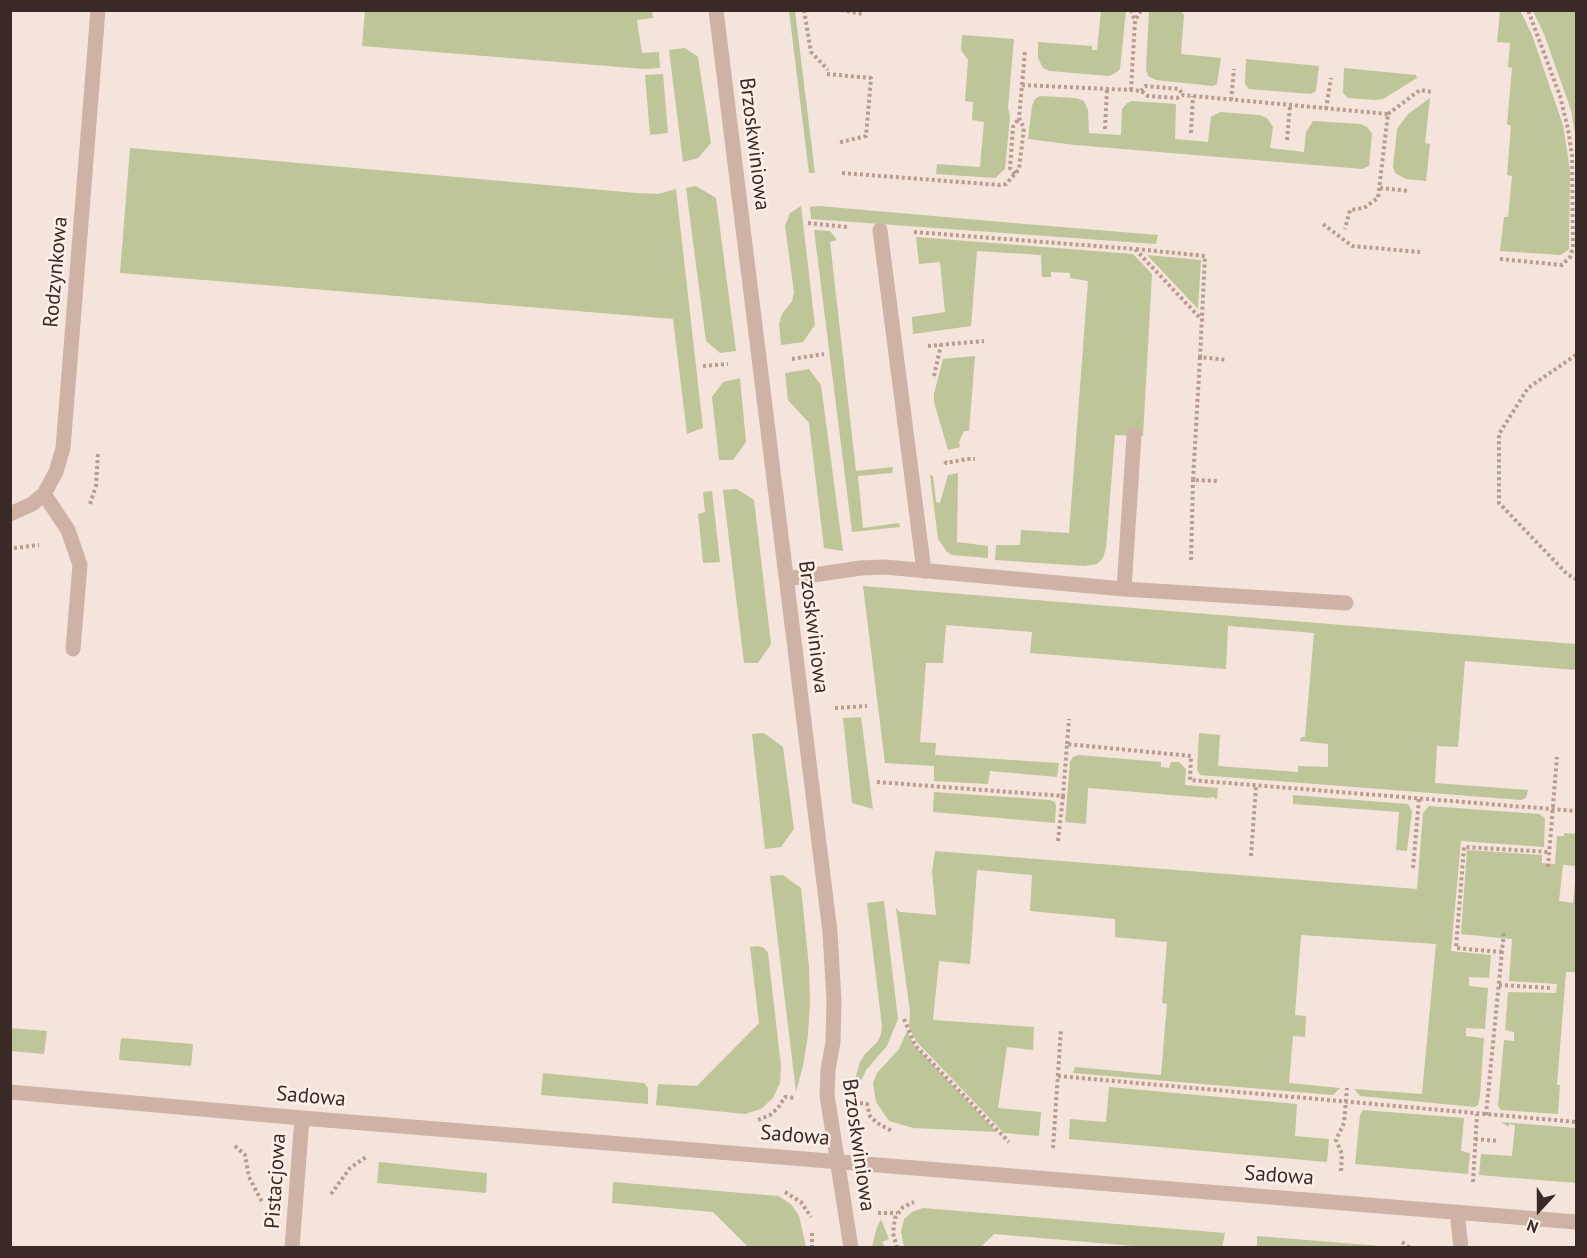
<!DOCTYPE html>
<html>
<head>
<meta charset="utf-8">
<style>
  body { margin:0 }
  #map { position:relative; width:1587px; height:1258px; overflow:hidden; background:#f4e4db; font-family:"PT Sans",sans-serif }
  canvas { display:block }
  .frame { position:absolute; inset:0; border:12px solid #392a27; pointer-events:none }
  .north { position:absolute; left:1509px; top:1180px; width:60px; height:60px; -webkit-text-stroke:4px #fbefe8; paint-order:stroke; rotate:201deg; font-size:16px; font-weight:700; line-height:24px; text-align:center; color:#392a27 }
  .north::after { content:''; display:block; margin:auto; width:21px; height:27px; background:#392a27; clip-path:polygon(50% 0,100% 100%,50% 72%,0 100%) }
</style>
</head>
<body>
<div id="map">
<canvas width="1587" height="1258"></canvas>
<div class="frame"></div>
<div class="north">N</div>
</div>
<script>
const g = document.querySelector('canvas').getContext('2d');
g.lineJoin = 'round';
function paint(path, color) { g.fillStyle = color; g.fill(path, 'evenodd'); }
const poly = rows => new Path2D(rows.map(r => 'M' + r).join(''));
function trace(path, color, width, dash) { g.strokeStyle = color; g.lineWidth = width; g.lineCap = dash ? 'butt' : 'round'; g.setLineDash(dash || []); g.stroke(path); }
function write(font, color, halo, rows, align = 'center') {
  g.font = font + ' "PT Sans",sans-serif'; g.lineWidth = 5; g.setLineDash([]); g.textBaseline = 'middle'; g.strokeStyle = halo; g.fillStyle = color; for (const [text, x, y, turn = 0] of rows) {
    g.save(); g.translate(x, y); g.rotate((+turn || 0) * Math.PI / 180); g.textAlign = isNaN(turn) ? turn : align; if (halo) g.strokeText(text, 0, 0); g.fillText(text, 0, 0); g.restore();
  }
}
paint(poly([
  [365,11,652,11,653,18,637,20,642,53,659,52,660,68,644,69,362,46],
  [789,11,795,11,815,173,809,173],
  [1101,11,1126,11,1120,69,1117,72,1109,76,1050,71,1043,68,1038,58,1038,42,1092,46,1092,50,1097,50],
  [1149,11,1182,11,1182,13,1184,14,1181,54,1221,58,1217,84,1213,86,1156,80,1148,76,1146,69],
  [1500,11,1520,11,1523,16,1532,35,1563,125,1570,170,1569,243,1569,249,1561,255,1500,251,1504,217,1508,217,1512,176,1507,175,1511,126,1507,124,1512,68,1508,67,1510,43,1497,42],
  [1533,11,1576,11,1576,139,1571,110,1544,34],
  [962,35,1014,39,1008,108,1010,117,1005,169,995,178,936,174,937,164,980,167,984,122,972,120,973,102,965,101,968,60,961,50],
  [685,48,698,57,711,143,698,158,683,162,669,50],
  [1246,59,1319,66,1316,91,1311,94,1249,89,1245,84],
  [1344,68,1416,75,1417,78,1383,99,1375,100,1348,98,1343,93],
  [663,74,668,133,650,135,645,75],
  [1040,96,1076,98,1084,101,1088,110,1089,133,1121,135,1122,109,1127,103,1132,101,1176,104,1175,139,1208,142,1211,117,1220,112,1259,115,1267,118,1273,127,1270,148,1304,152,1306,132,1313,121,1360,124,1367,127,1372,134,1369,166,1362,169,1075,145,1028,139,1032,106,1035,99],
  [1430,98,1425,143,1430,144,1426,181,1406,179,1395,173,1393,167,1397,129,1408,114],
  [130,148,636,193,658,194,676,189,703,428,687,434,673,319,120,273],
  [696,186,716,198,736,351,720,353,706,341,686,188],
  [801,206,815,325,803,342,781,345,779,324,782,314,792,301,794,292,785,226,790,213],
  [819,206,1025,224,1158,235,1156,244,811,219,810,207],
  [814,230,830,231,837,240,830,242,856,471,893,467,892,473,858,476,863,528,899,523,900,527,852,532],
  [916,237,1133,254,1152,274,1143,436,1115,435,1106,548,1103,558,1097,564,1084,566,995,560,996,545,1020,545,1021,530,1069,533,1088,281,1070,278,1070,273,1051,272,1051,277,1042,277,1041,255,977,251,971,326,913,334,912,317,945,312,940,262,919,264],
  [1147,255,1201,260,1198,309],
  [975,356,969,431,964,431,959,442,960,447,948,450,934,402,934,394,943,359],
  [809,369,821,385,843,551,824,548,809,423,788,400,785,373],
  [740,378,746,442,733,460,719,460,712,397,723,382],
  [958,473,957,542,988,546,988,558,952,555,947,552,938,539,930,475,933,476,936,502,940,503,948,475],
  [737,489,754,500,771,644,758,663,744,663,723,490],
  [712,491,720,562,703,563,698,514,705,512,703,492],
  [863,586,1576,644,1576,670,1465,661,1458,747,1437,746,1435,783,1528,790,1526,798,1521,800,1200,775,1197,769,1199,733,1220,735,1218,766,1298,772,1298,766,1328,767,1328,744,1300,741,1301,737,1305,737,1314,633,1228,626,1226,669,1030,653,1032,632,946,625,943,663,926,663,920,742,936,743,935,755,1059,763,1057,777,990,771,988,784,934,781,934,766,885,763],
  [861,717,873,809,852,803,843,718],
  [764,733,783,747,794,829,781,847,765,849,752,734],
  [1078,755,1161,762,1161,767,1169,768,1171,762,1179,762,1186,769,1185,785,1218,788,1217,799,1215,799,1214,797,1208,798,1088,788,1086,824,1065,822,1070,762,1073,757],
  [934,792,1050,800,1055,802,1056,806,1055,823,933,812],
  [1293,795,1408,804,1412,811,1407,851,1396,850,1399,812,1293,804],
  [1429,806,1539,814,1545,818,1544,847,1461,841,1451,951,1491,955,1489,978,1469,977,1469,986,1488,988,1485,1029,1466,1028,1466,1036,1484,1038,1480,1096,1478,1105,1475,1107,1360,1096,1354,1089,1422,1094,1436,944,1301,935,1295,1015,1306,1016,1305,1037,1293,1036,1289,1083,1340,1088,1333,1095,1073,1073,1075,1067,1161,1075,1167,1004,1162,1003,1167,942,1115,937,1115,919,1030,911,1032,875,977,870,970,964,939,961,933,1020,1034,1027,1033,1050,1007,1047,998,1108,1041,1112,1039,1136,1004,1133,916,1041,909,1027,910,1012,896,908,900,912,936,915,932,871,935,851,1417,889,1423,813],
  [1564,833,1576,834,1576,866,1563,865,1559,901,1573,903,1576,873,1576,972,1566,972,1557,1085,1560,1085,1558,1114,1501,1110,1498,1106,1504,1040,1514,1041,1514,1032,1505,1030,1508,992,1556,993,1557,984,1509,981,1512,939,1461,934,1467,850,1542,855,1542,863,1555,864,1557,836,1564,836],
  [783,875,801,888,809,967,810,1002,808,1035,803,1066,796,1092,770,876],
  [884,901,898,1019,887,1046,866,1070,862,1079,853,1086,860,1062,865,1054,878,1041,881,1034,882,1026,867,903],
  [758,946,764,948,768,953,781,1066,780,1083,773,1098,761,1109,745,1114,656,1105,658,1084,697,1086,759,1023,750,947],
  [10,1028,47,1031,44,1054,11,1051],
  [907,1031,914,1045,997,1132,913,1128,889,1121,876,1102,873,1083,877,1073,899,1049],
  [121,1038,193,1044,191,1066,119,1060],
  [543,1073,644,1083,648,1088,648,1104,541,1095],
  [1109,1087,1297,1104,1295,1136,1329,1139,1327,1162,1069,1139,1070,1119,1106,1122],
  [1363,1110,1464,1118,1461,1151,1470,1153,1468,1174,1355,1164,1360,1115],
  [1501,1122,1576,1128,1576,1183,1479,1175,1481,1154,1512,1156,1515,1125,1509,1124,1509,1127],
  [379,1162,487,1173,486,1193,377,1183],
  [613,1182,778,1196,791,1204,799,1216,806,1247,748,1247,713,1212,612,1203],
  [923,1208,1225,1233,1222,1248,1145,1247,994,1234,981,1247,904,1247,901,1232,904,1219,912,1212],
  [881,1219,889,1239,882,1242,885,1247,872,1247,876,1230],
  [1257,1236,1393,1247,1257,1247]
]), '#bdc599');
trace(poly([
  [804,10,811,52,828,70],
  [841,10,863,14],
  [1131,10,1135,21],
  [827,74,871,78,866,136,837,143],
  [1022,85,1025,51],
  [1131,90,1135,21,1141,10],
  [1141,91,1145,86,1179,89,1183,95],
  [1231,100,1234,69],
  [1326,109,1331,78],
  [1388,114,1420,90,1433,92],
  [1105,129,1107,89],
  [1191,133,1193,96],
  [1287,140,1290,106],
  [842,173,1000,185,1006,184,1019,169,1024,128,1019,118,1022,85,1131,90,1141,91,1148,96,1177,98,1183,95,1388,114,1378,198,1364,208,1350,210,1345,229],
  [1015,174,1010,168,1013,127,1019,118],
  [1380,188,1410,191],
  [808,223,847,227],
  [1323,224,1352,246,1420,252],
  [914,232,1135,249,1203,321],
  [1136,249,1205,256,1200,357,1227,360],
  [1500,259,1562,265,1570,257,1573,248,1572,156,1568,129,1560,96,1528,10],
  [928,346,984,341],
  [1576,355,1528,388,1499,434,1499,503,1567,574,1576,579],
  [1200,357,1193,480,1217,481],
  [792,359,824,354],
  [703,366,728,364],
  [934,376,941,345],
  [945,461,946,463,967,459,975,459],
  [90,504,96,486,98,452],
  [14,548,39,545],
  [1191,560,1193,480],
  [835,708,867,706],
  [1067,744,1069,719],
  [877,782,1063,796,1067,744,1191,756,1190,780,1576,811],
  [1058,841,1063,796],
  [1251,856,1256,786],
  [1548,867,1557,757],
  [1413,868,1419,799],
  [1502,952,1456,948,1464,847,1549,852],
  [1499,985,1551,988],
  [904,1019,915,1045,1009,1142],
  [1058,1076,1576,1122],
  [860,1103,867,1104,870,1116,877,1123,892,1131],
  [1486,1115,1504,931],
  [758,1120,770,1115,778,1108,785,1097,795,1098],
  [1475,1139,1499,1141],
  [235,1146,245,1155,249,1177,262,1202],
  [1053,1148,1061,1029],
  [1341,1171,1342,1154,1336,1140,1344,1123,1347,1088],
  [1473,1182,1477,1114],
  [785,1192,801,1202,811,1217],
  [331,1194,350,1168,366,1157],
  [878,1213,897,1213],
  [1402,1242,1410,1248],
  [812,1248,812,1230],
  [897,1248,893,1233,895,1218,903,1207,914,1202]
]), '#ba9b8f', 4, [3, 3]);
trace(poly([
  [716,10,830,932,834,1001,833,1042,828,1070,827,1095,851,1248],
  [880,230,924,571],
  [44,494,68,530,80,565,73,649],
  [10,514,32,504,44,494,56,472,63,448,98,10],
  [786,579,861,568,885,567,1124,589,1346,603],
  [1124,589,1134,435],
  [10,1092,302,1118,1576,1222],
  [1457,1212,1461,1248],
  [292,1248,302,1118]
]), '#ceb2a6', 15);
write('21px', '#392a27', '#fbefe8', [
  ["Brzoskwiniowa",754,144,83],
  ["Rodzynkowa",56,272,-85],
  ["Brzoskwiniowa",813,627,83],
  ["Sadowa",311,1097,5],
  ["Sadowa",795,1136,5],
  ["Brzoskwiniowa",858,1145,82],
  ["Sadowa",1279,1176,4],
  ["Pistacjowa",276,1181,-86]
]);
</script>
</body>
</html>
